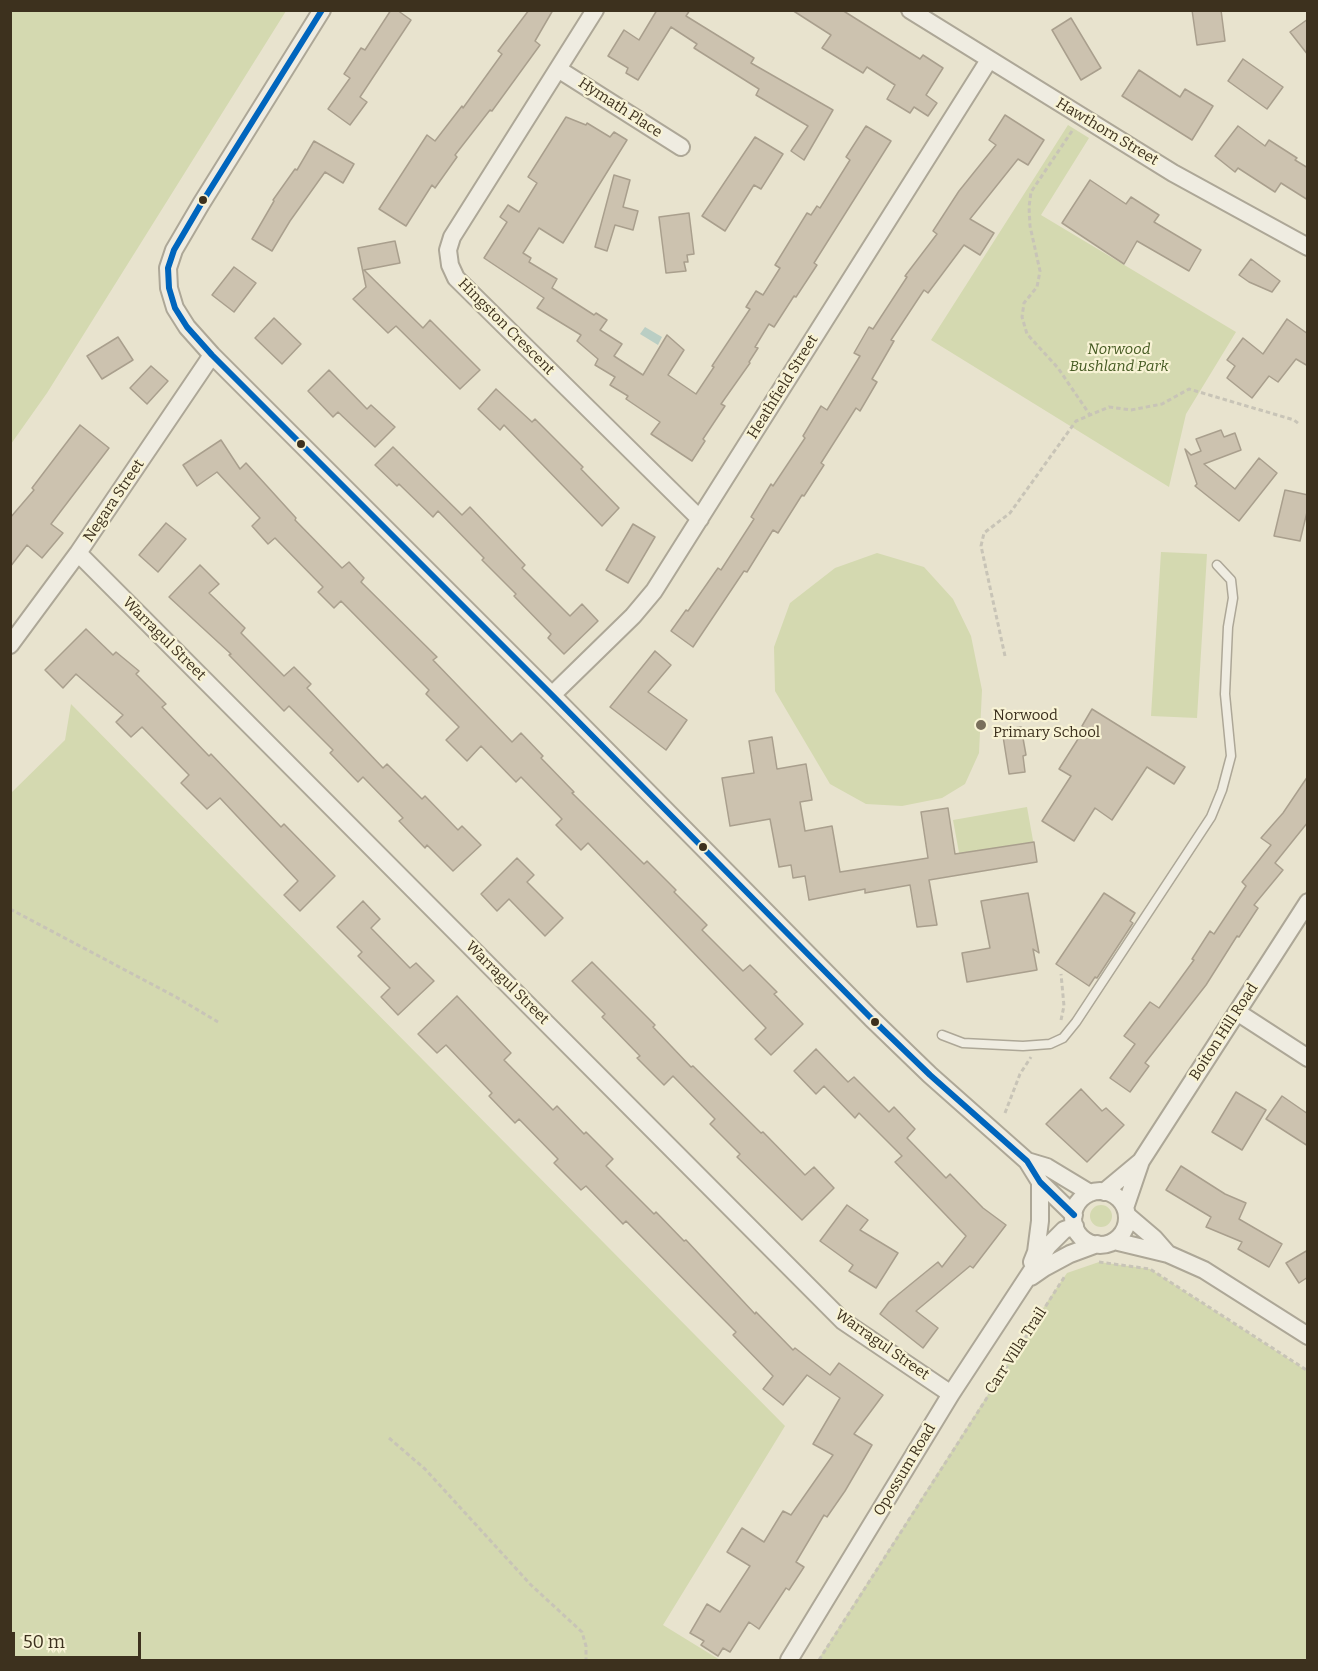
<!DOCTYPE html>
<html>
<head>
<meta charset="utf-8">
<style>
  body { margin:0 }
  #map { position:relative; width:1318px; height:1671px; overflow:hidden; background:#e8e3ce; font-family:Bitter,serif }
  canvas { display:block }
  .frame { position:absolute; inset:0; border:12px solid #3d311e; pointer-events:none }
  .scale { position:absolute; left:12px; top:1632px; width:129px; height:27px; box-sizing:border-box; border:3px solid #3d311e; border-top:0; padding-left:8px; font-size:18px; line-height:21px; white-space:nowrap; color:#3d311e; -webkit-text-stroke:4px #f8f3d5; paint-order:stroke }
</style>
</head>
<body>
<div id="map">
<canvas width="1318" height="1671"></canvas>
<div class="frame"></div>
<div class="scale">50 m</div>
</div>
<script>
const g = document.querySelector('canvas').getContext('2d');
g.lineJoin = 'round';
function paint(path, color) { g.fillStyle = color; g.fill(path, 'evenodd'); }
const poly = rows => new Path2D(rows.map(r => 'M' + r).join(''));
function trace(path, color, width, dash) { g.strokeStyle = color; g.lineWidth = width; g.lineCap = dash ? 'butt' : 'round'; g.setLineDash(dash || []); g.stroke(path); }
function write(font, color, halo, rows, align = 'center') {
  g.font = font + ' Bitter,serif'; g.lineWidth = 4.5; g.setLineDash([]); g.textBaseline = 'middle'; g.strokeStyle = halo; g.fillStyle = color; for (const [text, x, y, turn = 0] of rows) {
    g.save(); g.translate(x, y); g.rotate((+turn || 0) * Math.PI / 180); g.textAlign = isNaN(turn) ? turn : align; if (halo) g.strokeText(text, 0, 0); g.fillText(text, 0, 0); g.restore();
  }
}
paint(poly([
  [11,10,286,11,47,393,11,444],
  [1068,125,1089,138,1041,215,1236,332,1186,414,1169,487,931,340],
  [1161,552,1207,554,1197,718,1151,716],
  [877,553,924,567,953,599,971,636,982,690,979,753,965,784,942,798,902,806,866,804,830,784,775,691,774,647,790,603,835,568],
  [71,704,785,1426,663,1625,720,1660,11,1660,11,793,65,740],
  [1027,807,1034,846,960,858,953,820],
  '1090 1216a11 11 0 1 1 22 0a11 11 0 1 1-22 0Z',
  [1099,1262,1150,1269,1307,1371,1307,1660,818,1660,1051,1296,1067,1273]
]), '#d4d9b0');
paint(poly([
  [645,327,662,337,658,345,640,334]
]), '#bacec4');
const building = poly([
  [391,10,397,10,411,20,360,97,367,102,350,125,328,109,350,78,344,74,361,48,365,50,391,10],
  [529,10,553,10,535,41,540,45,492,111,490,110,455,155,457,157,435,188,432,185,406,226,379,209,427,135,435,141,462,106,463,108,502,54,498,51,529,10],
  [657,10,690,10,686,16,754,58,751,63,833,110,804,160,791,151,808,126,756,95,759,89,694,48,697,44,671,27,638,80,626,73,628,68,608,56,624,30,639,40,657,10],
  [792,10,842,10,920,59,923,55,943,68,926,95,937,103,928,116,914,107,910,113,887,99,895,85,867,67,863,73,822,48,831,35,792,10],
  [1192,10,1221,10,1225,41,1197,45,1192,10],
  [1071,18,1101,68,1081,80,1052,30,1071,18],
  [1308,19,1308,55,1290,32,1308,19],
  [1243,59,1283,87,1267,109,1228,81,1243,59],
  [1139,70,1180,97,1185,89,1213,106,1192,140,1122,96,1139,70],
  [1005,115,1044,140,1028,165,1018,159,970,219,994,233,980,255,964,245,928,293,924,290,891,340,894,341,872,379,877,382,860,411,856,408,821,463,824,465,804,496,802,495,778,533,773,530,747,572,744,571,693,647,671,631,686,610,688,611,718,568,721,570,754,519,751,517,771,484,773,486,805,438,803,436,821,406,827,410,860,356,854,353,869,327,873,329,907,277,905,276,937,234,933,231,959,191,996,145,989,140,1005,115],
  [566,117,586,125,587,123,610,137,614,132,627,140,563,243,539,228,523,253,531,258,529,262,557,279,552,288,594,315,596,313,607,320,600,330,622,344,614,356,643,375,667,335,684,350,668,375,696,394,714,367,712,366,750,309,746,307,756,291,763,295,780,268,775,265,807,213,811,215,817,206,820,208,850,160,846,157,866,126,891,141,814,263,817,265,796,297,794,296,774,327,769,324,755,347,758,348,749,362,750,363,721,404,725,406,703,439,705,441,692,461,651,434,660,422,626,399,628,396,610,385,615,377,595,365,598,359,577,341,581,335,537,308,544,298,484,258,507,222,500,217,508,205,519,212,537,183,528,177,566,117],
  [1238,126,1265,146,1269,140,1297,158,1295,160,1308,168,1308,200,1281,183,1275,192,1238,168,1235,172,1215,156,1238,126],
  [755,137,783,154,761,189,754,185,725,231,702,216,755,137],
  [314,141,354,164,343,183,325,172,290,221,272,251,252,239,274,201,273,200,295,169,297,170,314,141],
  [614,175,630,180,623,207,638,211,633,230,615,225,607,251,595,247,614,175],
  [1090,180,1126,204,1131,197,1159,215,1154,222,1201,250,1189,271,1137,241,1124,264,1062,223,1090,180],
  [689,213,694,254,687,255,688,262,684,262,686,271,666,273,659,217,689,213],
  [395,241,400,263,364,270,423,328,430,320,480,370,460,389,396,326,388,333,353,299,366,287,358,248,395,241],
  [1251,259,1280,281,1272,292,1249,282,1239,275,1251,259],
  [234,267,256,283,234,312,212,295,234,267],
  [274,318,301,344,282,364,255,338,274,318],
  [1287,319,1308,334,1308,366,1296,359,1278,382,1269,376,1252,398,1227,378,1235,366,1227,360,1243,338,1263,354,1287,319],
  [118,337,133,360,102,379,87,356,118,337],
  [151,366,168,381,147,404,130,388,151,366],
  [329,370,367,409,371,405,395,427,375,447,338,412,333,417,308,391,329,370],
  [496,389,532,422,535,419,583,467,581,469,619,508,602,526,504,425,500,430,478,409,496,389],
  [80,425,109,448,51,524,63,533,42,558,27,545,10,567,10,518,34,490,32,488,80,425],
  [1221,430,1224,437,1235,433,1241,450,1204,464,1235,489,1259,458,1277,473,1239,521,1195,486,1197,484,1185,449,1191,455,1201,451,1196,439,1221,430],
  [221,440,240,469,246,463,296,518,295,520,342,568,349,562,364,578,361,582,437,657,433,660,512,742,521,733,543,756,541,758,574,792,572,793,644,864,647,861,676,890,674,892,707,925,702,930,743,971,750,965,777,992,774,994,803,1024,771,1055,755,1039,766,1028,588,843,581,850,556,825,562,819,521,777,516,782,481,746,467,761,446,740,459,727,426,694,429,690,341,601,334,608,318,592,323,587,275,538,268,544,252,526,260,518,217,472,197,486,183,465,221,440],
  [393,447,462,515,470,507,525,565,522,568,570,616,582,604,598,621,564,654,548,638,551,634,514,596,516,594,482,560,484,558,438,511,433,517,399,484,397,486,375,465,393,447],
  [1285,490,1308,495,1308,508,1300,541,1274,536,1285,490],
  [166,523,186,539,158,572,139,555,166,523],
  [633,524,655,537,628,583,606,570,633,524],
  [200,565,219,584,209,593,245,628,241,633,284,676,294,667,311,684,307,688,383,768,387,764,422,799,425,796,458,830,462,826,481,845,453,871,427,845,425,848,399,821,403,818,363,777,358,782,330,753,333,750,289,706,284,711,229,655,231,654,169,597,200,565],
  [86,629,113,655,116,652,139,671,136,674,166,704,162,707,209,756,211,754,281,827,284,824,335,876,300,911,284,895,298,881,220,798,207,809,181,783,189,775,142,727,131,737,116,722,123,715,76,674,63,688,45,670,86,629],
  [655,651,671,665,648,692,687,720,666,750,610,707,655,651],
  [1092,709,1185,767,1174,784,1147,767,1112,820,1095,808,1074,841,1042,821,1071,776,1059,769,1085,728,1082,726,1092,709],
  [1021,727,1026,755,1023,756,1025,772,1009,774,1002,730,1021,727],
  [772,737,777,769,806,764,812,800,800,802,805,831,832,826,840,872,928,858,921,812,948,808,955,854,1034,842,1037,862,929,880,937,925,917,927,910,885,865,893,865,889,809,900,805,876,793,878,791,865,779,867,770,819,730,826,722,778,754,773,749,741,772,737],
  [1308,776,1308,822,1275,863,1283,870,1254,905,1258,908,1239,937,1237,936,1206,985,1145,1063,1149,1066,1130,1092,1110,1078,1135,1044,1124,1036,1150,1002,1159,1008,1194,960,1192,959,1210,931,1214,934,1246,886,1242,882,1271,845,1261,838,1283,813,1308,776],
  [517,858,534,875,527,882,563,918,545,936,509,899,497,911,481,894,517,858],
  [1028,893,1039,953,1033,949,1037,970,967,982,962,953,990,948,981,901,1028,893],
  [1104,893,1135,913,1130,921,1133,923,1097,978,1095,977,1089,986,1056,964,1104,893],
  [363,901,380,919,371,928,410,968,416,963,434,981,398,1015,381,997,390,988,358,956,362,952,337,927,363,901],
  [592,962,655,1025,653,1027,691,1067,693,1066,761,1133,763,1132,805,1175,814,1167,834,1188,802,1220,737,1157,740,1154,710,1124,715,1119,673,1076,664,1085,637,1058,640,1056,602,1017,605,1014,572,981,592,962],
  [457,996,511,1053,504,1060,553,1110,557,1106,584,1134,586,1132,613,1159,606,1166,654,1214,656,1212,684,1241,686,1240,755,1314,756,1312,793,1350,795,1348,830,1375,839,1363,883,1395,854,1434,872,1445,845,1491,827,1517,824,1515,796,1562,804,1567,789,1590,786,1588,759,1629,749,1622,730,1652,723,1648,718,1656,701,1645,704,1641,690,1633,707,1604,720,1612,750,1566,727,1552,742,1528,764,1542,783,1511,791,1515,833,1455,813,1444,840,1398,807,1375,783,1405,763,1389,773,1376,733,1335,736,1332,626,1221,623,1224,586,1186,581,1190,554,1163,558,1159,519,1119,515,1123,489,1096,492,1093,446,1045,437,1053,418,1034,457,996],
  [816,1049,848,1082,854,1077,889,1112,894,1107,915,1129,907,1138,946,1178,950,1174,983,1208,1006,1225,973,1268,970,1266,916,1311,938,1328,923,1348,880,1314,889,1302,938,1262,942,1267,966,1236,895,1162,902,1156,859,1113,855,1118,824,1086,816,1094,794,1071,816,1049],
  [1081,1089,1102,1111,1106,1108,1124,1125,1087,1162,1046,1124,1081,1089],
  [1236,1092,1266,1110,1242,1150,1212,1132,1236,1092],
  [1282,1096,1308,1114,1308,1146,1266,1119,1282,1096],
  [1181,1166,1225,1194,1246,1203,1239,1219,1282,1244,1269,1267,1238,1249,1242,1242,1206,1227,1211,1217,1166,1190,1181,1166],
  [847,1205,868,1220,860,1230,898,1253,876,1288,849,1271,853,1265,820,1241,847,1205],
  [1308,1250,1308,1277,1299,1283,1286,1263,1308,1250]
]);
paint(building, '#ccc2af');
trace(building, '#a99f8d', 1.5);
const service = poly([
  [942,1035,963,1043,1023,1046,1050,1044,1063,1038,1076,1022,1211,817,1222,790,1231,756,1225,694,1228,627,1233,598,1231,580,1217,565]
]);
const minor = poly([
  [322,10,201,204,174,250,168,268,169,288,175,308,187,327,212,355,552,695,871,1018,930,1075,1027,1161,1040,1182,1074,1215],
  [595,10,452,237,448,250,450,265,456,278,700,519],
  [910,10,1173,173,1308,247],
  [558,69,681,147],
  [78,553,843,1321,951,1394],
  [10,645,78,553,212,355],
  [552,695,633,616,654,591,989,60],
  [1237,1012,1308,1058],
  [1027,1161,1047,1167,1090,1193],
  '1073 1218a27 27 0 1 1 54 0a27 27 0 1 1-54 0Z',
  [1104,1192,1140,1162],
  [1125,1208,1141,1161,1308,902],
  [1127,1215,1154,1238,1168,1254],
  [1114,1241,1168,1254,1204,1270,1308,1336],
  [1032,1262,1036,1252,1040,1221,1040,1182],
  [1031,1277,1044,1268,1070,1254,1097,1244],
  [789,1660,951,1394,1048,1246,1064,1230,1075,1226]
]);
trace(service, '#ada797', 11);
trace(minor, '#ada797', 20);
trace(poly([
  [1072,131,1031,192,1029,207,1030,226,1040,271,1037,287,1024,303,1022,317,1027,334,1058,368,1090,415],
  [1005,656,981,546,984,533,1010,513,1076,421,1109,407,1131,410,1162,404,1189,389,1294,420,1299,424],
  [10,909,176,997,218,1022],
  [1061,1020,1064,1006,1061,974],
  [1005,1113,1020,1074,1031,1057],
  [1099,1262,1150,1269,1308,1371],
  [389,1438,425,1469,531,1585,582,1632,586,1646,586,1660],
  [819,1660,1065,1276]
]), '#c8c4b7', 3, [4.5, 3]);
trace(service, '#efece1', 8);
trace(minor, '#efece1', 16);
trace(poly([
  [322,10,201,204,174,250,168,268,169,288,175,308,187,327,212,355,552,695,871,1018,930,1075,1027,1161,1040,1182,1074,1215]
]), '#0065bd', 6);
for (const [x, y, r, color] of [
  [203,200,5,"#3d311e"],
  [301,444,5,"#3d311e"],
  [981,725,6,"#796f5c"],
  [703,847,5,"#3d311e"],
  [875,1022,5,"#3d311e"]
]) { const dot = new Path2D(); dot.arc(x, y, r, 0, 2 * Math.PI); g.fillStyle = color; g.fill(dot); trace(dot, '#f8f3d5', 2); }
write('15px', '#3d311e', '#f8f3d5', [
  ["Hymath Place",620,108,33],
  ["Hawthorn Street",1107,132,31],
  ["Hingston Crescent",506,327,45],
  ["Heathfield Street",783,387,-58],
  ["Negara Street",114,501,-56],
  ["Warragul Street",164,639,45],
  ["Warragul Street",507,983,45],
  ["Boiton Hill Road",1224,1032,-57],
  ["Warragul Street",882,1345,35],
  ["Carr Villa Trail",1016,1351,-57],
  ["Opossum Road",905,1470,-59]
]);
write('italic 15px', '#465b23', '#f8f3d5', [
  ["Norwood",1119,350],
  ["Bushland Park",1119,367]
]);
write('15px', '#3d311e', '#f8f3d5', [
  ["Norwood",993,716],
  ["Primary School",993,733]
], 'left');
</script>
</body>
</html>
